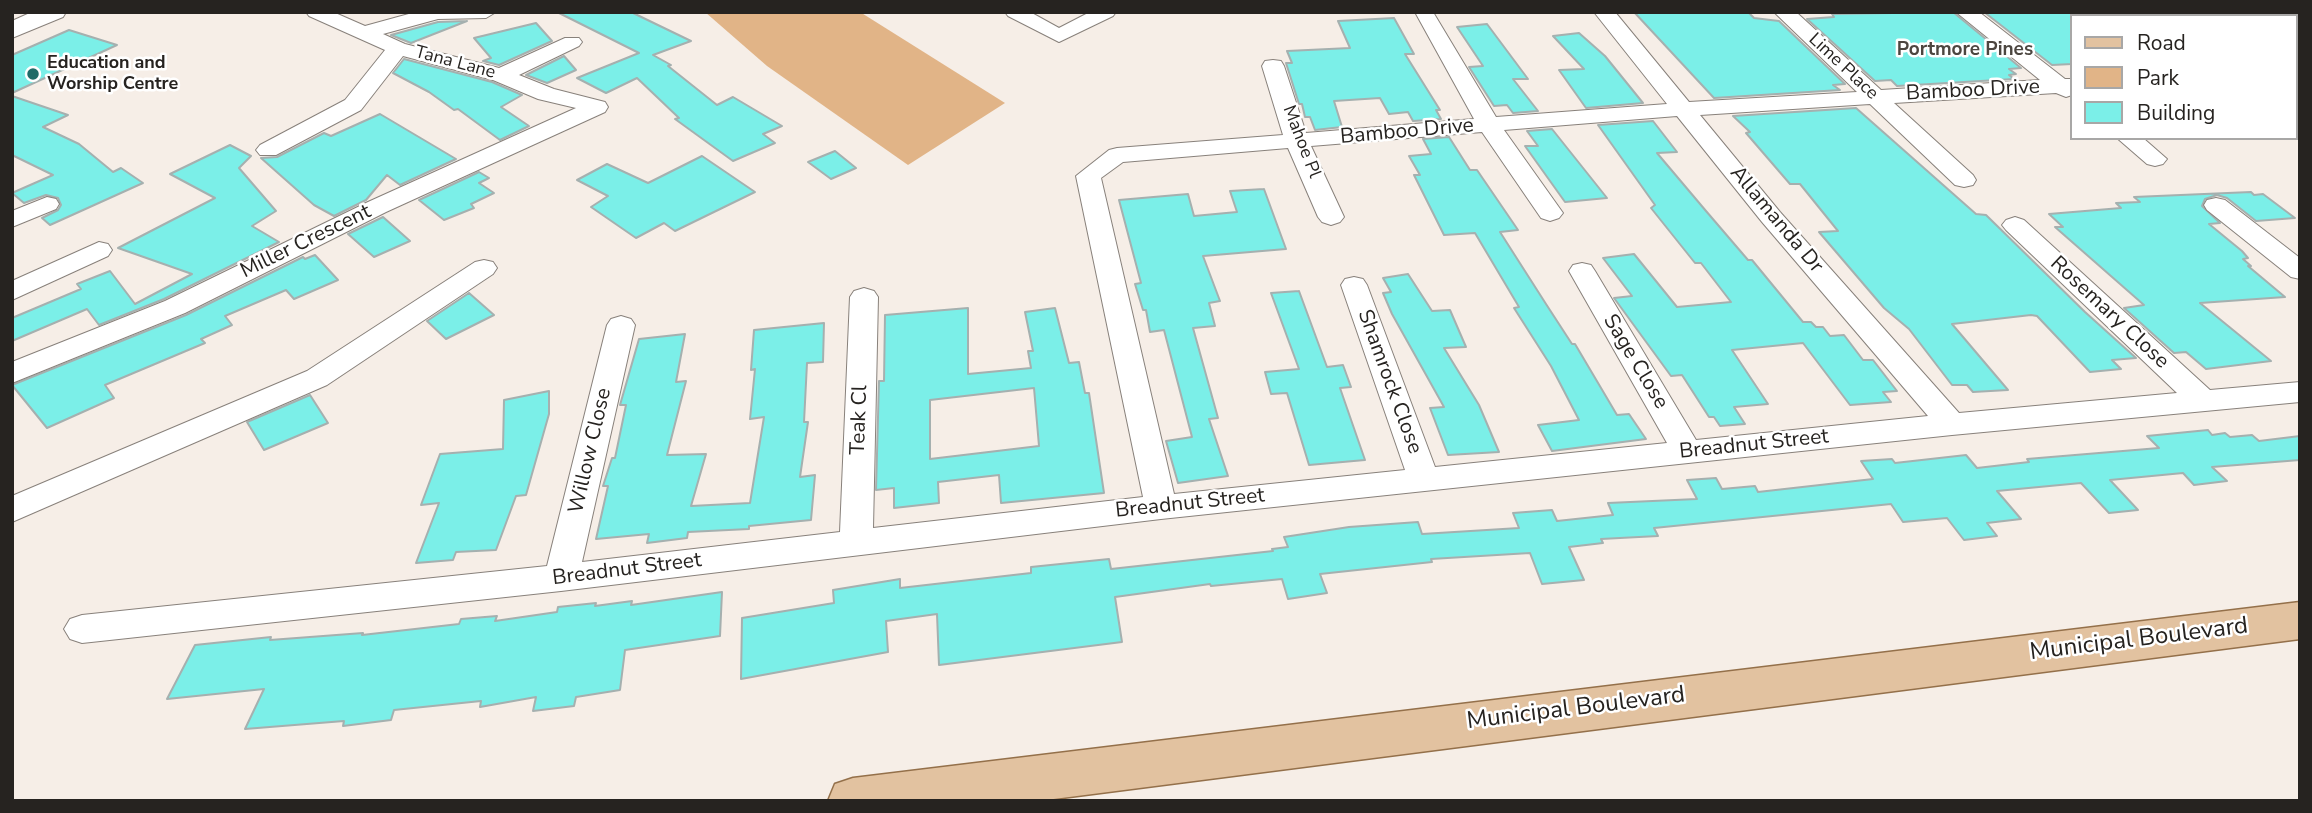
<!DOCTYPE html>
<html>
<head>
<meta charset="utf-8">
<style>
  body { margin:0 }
  #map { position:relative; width:2312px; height:813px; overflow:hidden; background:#f6eee7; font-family:"Nunito Sans",sans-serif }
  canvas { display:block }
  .frame { position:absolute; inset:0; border:14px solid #262320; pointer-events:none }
  .legend { position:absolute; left:2070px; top:14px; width:228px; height:126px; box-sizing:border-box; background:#fff; border:2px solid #a8a7a6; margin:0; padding:9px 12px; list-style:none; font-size:21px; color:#262320 }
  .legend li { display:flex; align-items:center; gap:14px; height:35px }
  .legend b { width:35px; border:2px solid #a8a7a6 }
</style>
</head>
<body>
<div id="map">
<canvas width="2312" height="813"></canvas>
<div class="frame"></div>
<ul class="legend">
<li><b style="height:9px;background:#e2c2a0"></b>Road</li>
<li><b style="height:19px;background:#e1b487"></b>Park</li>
<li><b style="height:19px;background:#7befe8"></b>Building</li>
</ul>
</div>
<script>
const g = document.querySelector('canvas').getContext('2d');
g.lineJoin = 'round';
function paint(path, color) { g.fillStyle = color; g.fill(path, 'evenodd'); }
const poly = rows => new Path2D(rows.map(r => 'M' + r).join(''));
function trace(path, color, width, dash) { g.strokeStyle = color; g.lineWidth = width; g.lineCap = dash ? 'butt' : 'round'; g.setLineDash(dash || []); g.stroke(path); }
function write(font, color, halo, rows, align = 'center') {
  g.font = font + ' "Nunito Sans",sans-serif'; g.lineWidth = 5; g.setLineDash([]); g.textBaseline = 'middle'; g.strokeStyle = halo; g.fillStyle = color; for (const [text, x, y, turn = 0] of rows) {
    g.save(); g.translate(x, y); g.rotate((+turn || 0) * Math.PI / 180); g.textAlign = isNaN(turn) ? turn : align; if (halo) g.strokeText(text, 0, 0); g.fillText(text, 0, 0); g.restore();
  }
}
paint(poly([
  [705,12,860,12,1005,103,908,165,767,66]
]), '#e1b487');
const building = poly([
  [557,12,631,12,691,41,653,55,671,65,668,66,717,105,733,97,782,126,763,134,775,143,733,161,675,119,679,118,637,78,606,93,577,78,639,53,557,12],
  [1634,12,1748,12,1754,18,1779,21,1845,84,1833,85,1840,90,1714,98,1634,12],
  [1953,12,2021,68,2009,69,2016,74,2009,75,2014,79,1897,86,1891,80,1875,81,1807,19,1834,17,1832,14,1953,12],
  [1984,12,2072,12,2072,64,2052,65,1984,12],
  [1394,18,1414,54,1405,54,1440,110,1436,110,1441,119,1413,121,1408,112,1389,114,1380,98,1334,101,1342,127,1315,130,1310,117,1305,117,1302,104,1299,104,1286,63,1292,63,1287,51,1350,48,1338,21,1394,18],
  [467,21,411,43,391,35,438,22,467,21],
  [536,23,552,41,499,65,483,61,491,58,474,38,536,23],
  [1487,24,1528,79,1513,79,1538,111,1513,113,1507,105,1494,106,1469,67,1483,66,1457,27,1487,24],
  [69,30,117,45,12,93,12,55,69,30],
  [1579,33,1605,56,1643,103,1586,108,1559,70,1584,69,1553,36,1579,33],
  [564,56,576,70,547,83,526,75,564,56],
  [404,59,492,82,522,95,501,107,529,126,500,140,458,109,454,110,429,92,393,73,404,59],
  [12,96,68,115,43,127,79,144,113,172,121,168,143,183,50,225,42,218,58,210,61,205,58,198,46,195,24,203,12,193,53,175,12,155,12,96],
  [1856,108,1976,214,1986,215,2085,312,2136,358,2112,360,2121,369,2090,372,2037,316,2031,315,1952,324,2008,390,1973,392,1967,385,1952,385,1909,329,1884,308,1819,232,1838,231,1800,184,1790,184,1746,133,1750,132,1733,116,1856,108],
  [380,114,456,159,400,185,387,175,366,200,334,216,314,205,261,158,277,157,324,133,331,136,380,114],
  [1653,121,1677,152,1657,153,1706,211,1748,260,1752,260,1803,322,1811,322,1816,327,1823,327,1830,336,1844,335,1863,360,1873,360,1897,391,1883,392,1891,402,1850,405,1803,343,1732,350,1768,404,1734,407,1745,424,1720,426,1714,417,1709,417,1682,375,1671,376,1614,298,1632,296,1603,258,1634,254,1677,307,1731,302,1701,263,1695,263,1651,208,1655,205,1598,125,1653,121],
  [1552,129,1607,198,1565,202,1525,146,1538,146,1527,131,1552,129],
  [1449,137,1470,170,1477,170,1518,230,1500,232,1546,304,1572,344,1575,344,1617,415,1629,414,1646,439,1552,451,1538,425,1579,420,1551,366,1514,308,1519,307,1475,233,1444,235,1414,175,1420,175,1409,156,1431,154,1423,139,1449,137],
  [230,145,251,156,239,168,276,211,252,226,279,242,164,299,99,325,87,309,12,341,12,318,81,289,77,284,110,271,135,304,192,274,118,248,215,198,170,174,230,145],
  [835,151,856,168,831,179,808,162,835,151],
  [702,156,755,192,675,231,664,223,636,238,591,207,608,196,577,180,607,164,648,183,702,156],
  [479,172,489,178,479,183,494,193,471,204,474,208,444,220,419,200,479,172],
  [1264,189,1286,249,1203,256,1220,301,1209,303,1215,326,1193,328,1218,418,1209,419,1228,476,1178,483,1166,441,1192,437,1164,330,1150,332,1146,310,1143,310,1135,284,1141,283,1119,200,1188,194,1194,216,1237,212,1230,191,1264,189],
  [2251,192,2254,195,2263,194,2295,218,2256,221,2227,198,2217,195,2205,199,2202,206,2220,223,2209,224,2242,251,2248,258,2243,259,2251,266,2248,266,2285,297,2200,303,2271,361,2206,369,2186,352,2174,353,2124,308,2144,305,2055,227,2063,227,2049,214,2121,208,2116,203,2140,202,2134,197,2251,192],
  [383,217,410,241,374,257,348,234,383,217],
  [315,255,338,280,294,299,286,290,225,316,232,325,201,339,205,343,105,385,114,398,47,428,12,385,186,315,303,257,305,259,315,255],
  [1408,274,1432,311,1450,310,1466,347,1444,348,1479,405,1499,452,1448,455,1430,408,1444,407,1392,314,1383,293,1391,292,1383,278,1408,274],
  [1299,291,1327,367,1343,365,1351,387,1340,388,1365,460,1309,465,1287,393,1271,394,1265,372,1299,369,1271,293,1299,291],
  [469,293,494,315,446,339,427,321,469,293],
  [968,308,968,374,1031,368,1028,351,1033,351,1025,312,1055,308,1069,363,1079,362,1085,393,1089,393,1104,493,1001,503,999,475,938,482,939,503,894,508,894,488,876,490,879,381,884,381,885,315,968,308],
  [1034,388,1039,446,930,459,930,400,1034,388],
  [824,323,823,362,807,363,804,422,808,422,800,477,815,475,811,520,749,526,749,529,688,532,687,538,647,543,649,534,596,539,608,486,603,486,612,458,615,458,626,405,620,405,639,339,685,334,676,382,686,381,667,455,706,454,691,506,750,503,764,417,750,419,755,369,751,370,754,330,824,323],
  [549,391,549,414,526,495,516,496,496,550,456,552,453,560,416,563,439,503,421,505,440,454,503,449,504,400,549,391],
  [310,395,328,423,264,450,247,422,310,395],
  [2208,430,2212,435,2225,433,2230,437,2252,435,2259,441,2300,436,2300,460,2212,467,2227,481,2194,485,2183,473,2110,480,2138,510,2109,513,2081,483,1997,491,2021,519,1987,523,1997,536,1964,540,1947,518,1903,522,1891,504,1654,528,1658,536,1601,539,1603,543,1569,547,1584,580,1542,584,1530,553,1431,559,1432,562,1320,574,1327,593,1288,599,1282,579,1211,586,1210,584,1115,597,1122,642,939,665,937,614,886,621,888,652,741,679,742,618,834,603,833,590,900,579,900,588,1031,573,1031,567,1109,559,1111,569,1273,551,1272,549,1288,547,1284,537,1349,527,1418,522,1422,534,1519,528,1513,513,1552,510,1557,521,1613,515,1608,503,1697,499,1687,480,1716,478,1722,489,1755,486,1758,492,1873,479,1861,461,1892,459,1895,463,1966,455,1977,468,2029,462,2027,459,2159,448,2147,436,2208,430],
  [722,592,720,636,625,650,620,690,576,697,574,706,533,711,536,697,480,707,481,701,394,710,391,720,343,726,344,721,245,729,264,689,167,699,195,645,271,637,270,640,363,633,362,635,459,624,461,619,497,616,495,621,557,612,558,607,596,603,595,606,632,601,631,605,722,592]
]);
paint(building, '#7befe8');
trace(building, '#a5b0af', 2);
const minor = poly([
  [306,12,333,12,365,26,416,12,496,12,486,18,438,19,383,34,405,44,499,68,565,38,579,38,582,42,579,46,519,75,554,89,605,102,608,107,605,112,386,212,185,313,12,383,12,362,165,301,368,202,576,108,538,99,493,80,403,56,361,110,276,155,260,155,256,150,260,145,345,100,385,50,309,16,306,12],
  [1005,12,1030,12,1059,28,1090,12,1116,12,1113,16,1059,42,1008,16,1005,12],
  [1415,12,1433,12,1496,117,1667,104,1594,12,1615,12,1689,102,1857,92,1774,12,1796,12,1881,90,2040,80,1956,12,1979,12,2065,79,2072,79,2072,95,2066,97,2056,93,1894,103,1973,175,1976,180,1973,185,1964,187,1955,185,1870,104,1700,115,1780,212,1959,413,2177,393,2006,230,2002,225,2006,220,2015,217,2024,220,2210,390,2300,382,2300,402,1952,435,1161,519,561,591,82,643,70,639,64,629,70,619,82,615,547,566,607,325,611,319,621,316,631,319,635,325,582,562,840,532,850,297,854,291,864,288,874,291,878,297,873,528,1143,497,1076,176,1109,150,1117,148,1283,135,1262,66,1265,61,1273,60,1281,61,1284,66,1306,133,1474,119,1415,12],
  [1677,116,1762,222,1928,416,1696,440,1595,271,1591,265,1582,263,1573,265,1569,271,1667,443,1435,467,1367,285,1363,279,1354,277,1345,279,1341,285,1405,470,1174,494,1101,178,1123,162,1288,148,1318,217,1322,222,1331,225,1340,222,1344,217,1311,146,1482,132,1541,218,1550,221,1559,218,1563,213,1504,130,1677,116],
  [2132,12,2155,12,2157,16,2135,16,2132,12],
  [2296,62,2300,62,2300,74,2296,74,2296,62],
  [2296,108,2300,109,2300,124,2296,123,2296,108],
  [2117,138,2143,138,2167,159,2163,164,2155,166,2147,164,2117,138],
  [47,197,56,199,59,204,56,209,12,227,12,211,47,197],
  [2216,198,2225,200,2300,258,2300,279,2291,277,2207,210,2204,205,2207,200,2216,198],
  [99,242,108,244,112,250,108,256,12,300,12,281,99,242],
  [484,260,493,262,497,268,493,274,327,385,12,522,12,496,307,371,475,262,484,260]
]);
const tertiary = poly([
  [32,12,66,12,63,17,12,38,12,21,32,12]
]);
const primary = poly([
  [2300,602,2300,639,1038,801,828,801,835,784,853,778,2300,602]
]);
trace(minor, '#88817b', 2);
trace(tertiary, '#88817b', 2);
trace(primary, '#94704a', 3);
paint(minor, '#fff');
paint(tertiary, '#fff');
paint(primary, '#e2c2a0');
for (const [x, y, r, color] of [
  [33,74,7,"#1f6b67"]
]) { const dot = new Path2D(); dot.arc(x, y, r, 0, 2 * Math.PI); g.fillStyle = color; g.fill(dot); trace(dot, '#fff', 2.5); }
write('18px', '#262320', '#fff', [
  ["Tana Lane",455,63,15],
  ["Lime Place",1843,67,43],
  ["Mahoe Pl",1301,142,69]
]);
write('bold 18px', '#262320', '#fff', [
  ["Education and",47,64],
  ["Worship Centre",47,85]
], 'left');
write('bold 19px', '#4c4640', '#fff', [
  ["Portmore Pines",1965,50]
]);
write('21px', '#262320', '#fff', [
  ["Bamboo Drive",1973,91,-3],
  ["Bamboo Drive",1407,132,-5],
  ["Allamanda Dr",1776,220,50],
  ["Miller Crescent",306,242,-26],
  ["Rosemary Close",2109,313,43],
  ["Sage Close",1635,362,59],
  ["Shamrock Close",1389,382,70],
  ["Teak Cl",860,420,-88],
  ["Breadnut Street",1754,445,-6],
  ["Willow Close",591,451,-77],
  ["Breadnut Street",1190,504,-6],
  ["Breadnut Street",627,570,-7]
]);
write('24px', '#262320', '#fff', [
  ["Municipal Boulevard",2139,640,-7],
  ["Municipal Boulevard",1576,709,-7]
]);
</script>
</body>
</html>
